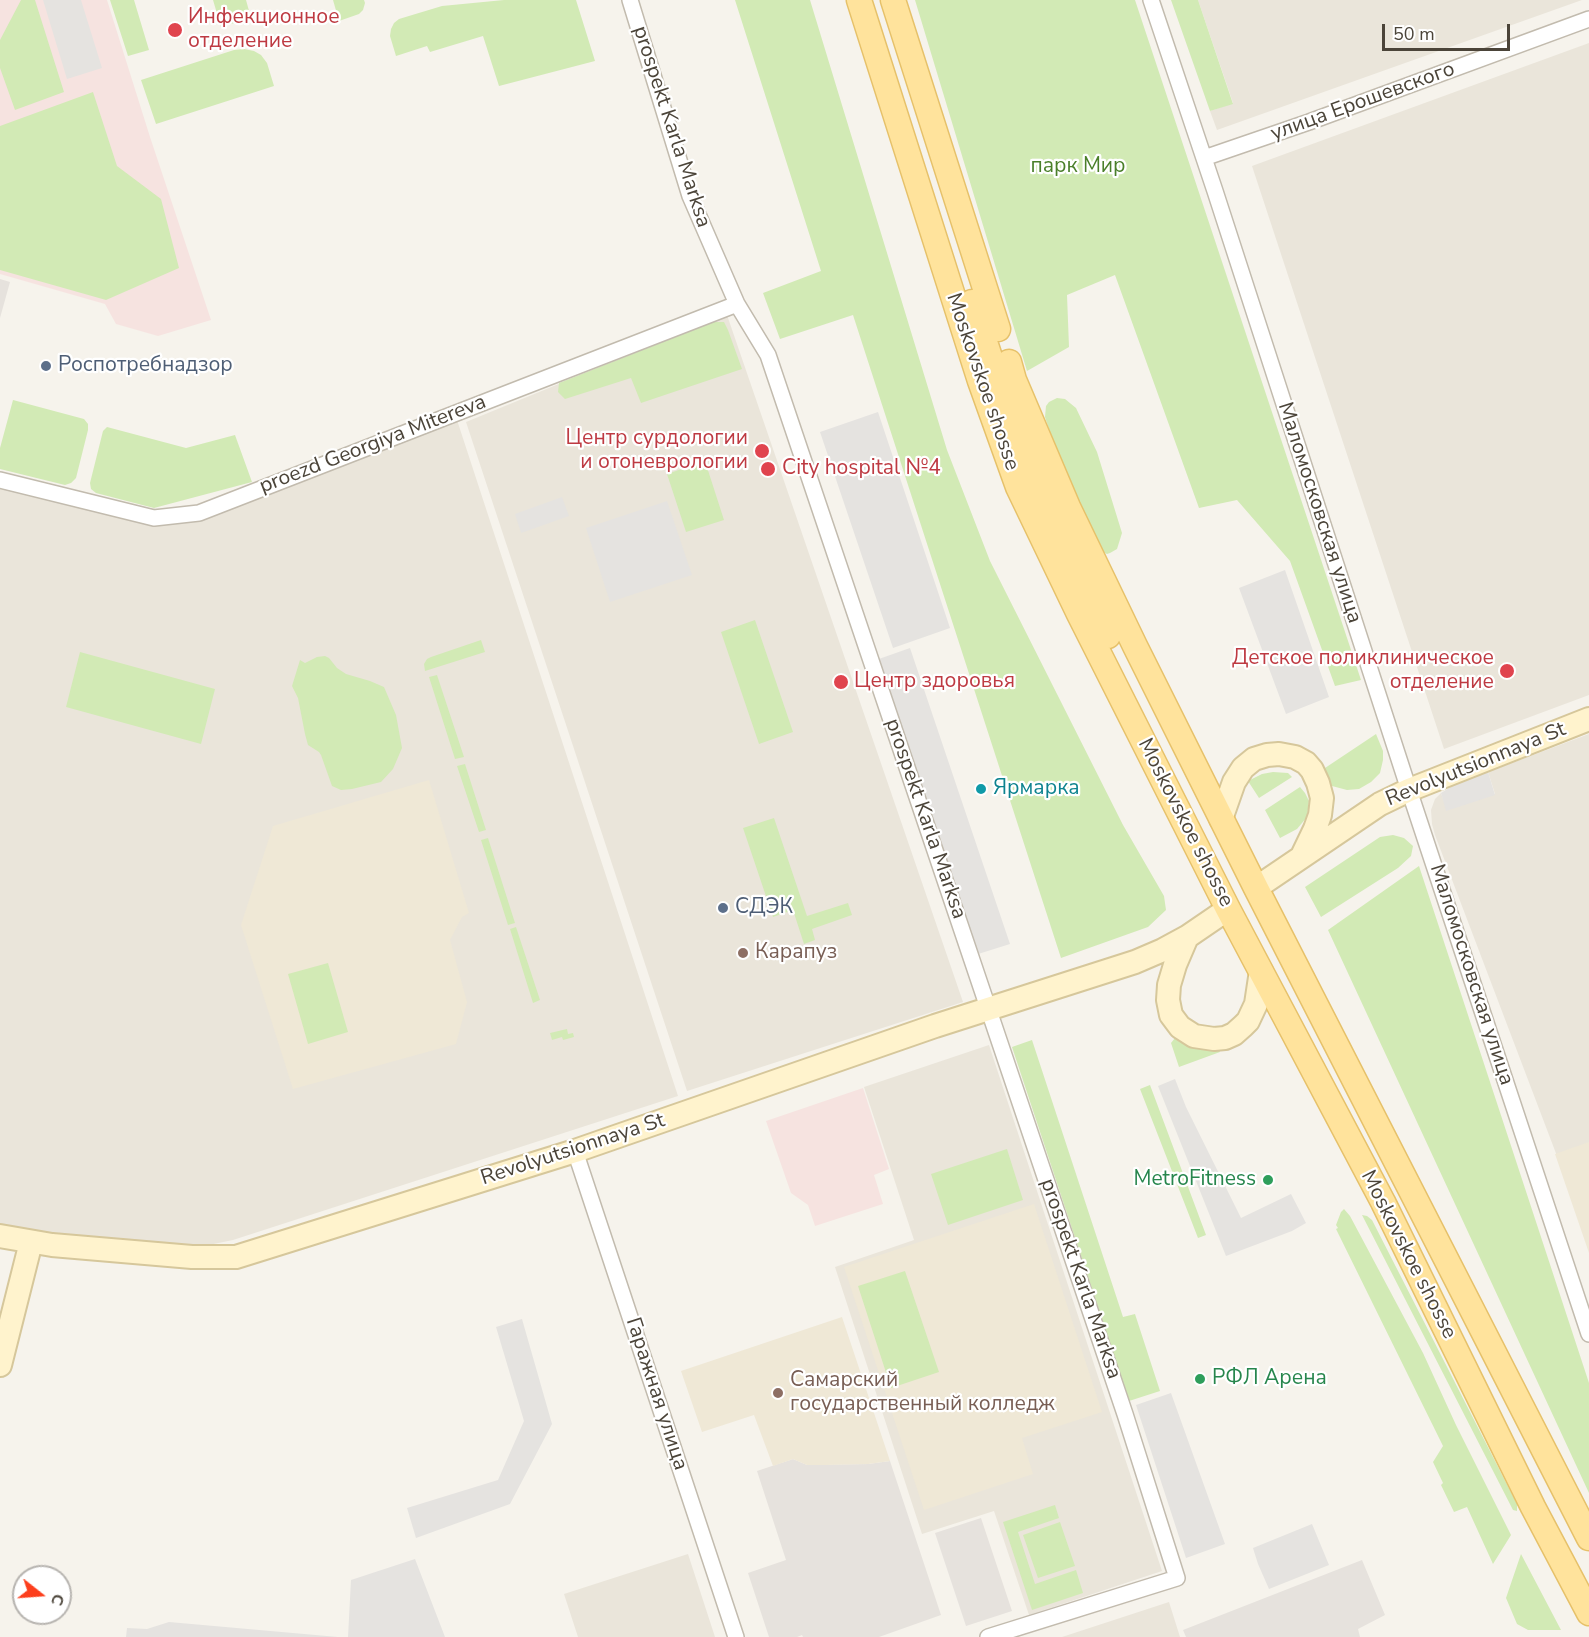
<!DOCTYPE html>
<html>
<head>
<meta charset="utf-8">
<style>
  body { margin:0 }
  #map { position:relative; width:1589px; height:1637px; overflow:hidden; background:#f6f3ec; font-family:"Nunito Sans",sans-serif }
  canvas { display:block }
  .north { position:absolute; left:12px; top:1565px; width:60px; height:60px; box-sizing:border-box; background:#fff; border:2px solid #b7b4b0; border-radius:50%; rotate:107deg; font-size:16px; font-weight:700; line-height:24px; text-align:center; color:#4b4439 }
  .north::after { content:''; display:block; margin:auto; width:21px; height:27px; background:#fc3f1d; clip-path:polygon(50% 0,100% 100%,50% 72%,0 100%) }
  .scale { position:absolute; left:1382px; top:24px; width:128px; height:27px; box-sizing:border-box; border:3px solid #4b4439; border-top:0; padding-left:8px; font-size:18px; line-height:21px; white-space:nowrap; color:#4b4439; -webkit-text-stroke:4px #fff; paint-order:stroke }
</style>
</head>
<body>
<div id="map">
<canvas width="1589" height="1637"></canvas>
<div class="north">С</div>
<div class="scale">50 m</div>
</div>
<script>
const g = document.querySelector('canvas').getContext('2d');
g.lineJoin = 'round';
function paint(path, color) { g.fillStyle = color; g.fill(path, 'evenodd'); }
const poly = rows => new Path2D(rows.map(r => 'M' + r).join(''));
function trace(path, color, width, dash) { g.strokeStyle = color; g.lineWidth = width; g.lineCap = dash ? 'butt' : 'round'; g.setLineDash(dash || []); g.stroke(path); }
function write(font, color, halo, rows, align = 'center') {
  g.font = font + ' "Nunito Sans",sans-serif'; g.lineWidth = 4.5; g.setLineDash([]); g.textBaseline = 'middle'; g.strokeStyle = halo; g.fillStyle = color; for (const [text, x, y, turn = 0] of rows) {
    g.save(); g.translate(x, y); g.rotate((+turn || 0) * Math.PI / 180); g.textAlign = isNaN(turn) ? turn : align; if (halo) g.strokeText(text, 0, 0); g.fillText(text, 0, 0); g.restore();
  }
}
paint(poly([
  [1198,0,1582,0,1217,130,1210,111,1233,103],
  [1589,43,1589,695,1444,749,1252,166],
  [727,315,963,1002,687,1091,466,422],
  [457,420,678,1096,233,1240,194,1248,55,1237,0,1226,0,487,153,526,182,523,229,507],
  [1589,734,1589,1178,1568,1185,1435,835,1432,824,1431,810,1435,799,1441,793,1447,810,1495,794,1488,772],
  [989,1045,1162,1571,1029,1615,994,1511,922,1534,835,1267,914,1240,864,1087],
  [688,1554,715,1637,578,1637,564,1594],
  [1169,1602,1180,1637,1062,1637]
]), '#eae5da');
paint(poly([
  [0,279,10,282,0,318],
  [793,1459,807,1465,868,1464,890,1461,941,1615,879,1637,803,1637,802,1635,797,1637,769,1637,748,1573,786,1560,757,1471],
  [981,1518,1012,1611,966,1626,935,1533],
  [1362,1560,1385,1615,1358,1629,1360,1637,1186,1637,1183,1630]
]), '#e6e2dd');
paint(poly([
  [429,780,469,913,462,917,450,940,467,1002,456,1044,293,1089,241,925,273,826],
  [1589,1142,1589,1253,1555,1154],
  [1034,1204,1102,1412,1022,1438,1033,1474,924,1510,844,1267],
  [842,1317,890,1461,868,1464,825,1465,807,1465,793,1459,773,1466,754,1415,702,1432,681,1371]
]), '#efe8d6');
paint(poly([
  [0,0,107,0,150,137,211,320,158,336,116,324,105,304,0,274],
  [863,1088,889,1169,874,1175,883,1204,815,1226,808,1205,791,1193,766,1121]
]), '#f6e3e0');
paint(poly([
  [21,0,35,0,64,92,15,110,0,68,0,40],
  [110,0,134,0,149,50,128,56],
  [213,0,246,0,251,18,221,27],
  [333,0,364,0,365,3,363,10,359,14,339,21],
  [504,0,576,0,595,61,499,86,483,36,430,52,427,46,396,56,390,36,391,29,394,23,399,19,442,6],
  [735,0,810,0,947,450,990,561,1123,825,1164,896,1166,910,1148,927,1061,958,853,315,780,339,763,293,821,271],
  [915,0,1135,0,1361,680,1335,686,1290,561,1237,500,1199,508,1115,275,1067,295,1069,347,1027,371],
  [1171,0,1198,0,1233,104,1210,111],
  [244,49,254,51,261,55,267,63,274,86,156,124,141,80,234,50],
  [93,92,117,166,161,199,179,268,106,300,0,270,0,126],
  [714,322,724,322,728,330,742,369,641,403,631,378,565,399,558,392,559,383],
  [1057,398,1065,399,1076,408,1097,452,1122,533,1117,549,1110,553,1107,554,1101,551,1093,534,1059,457,1048,426,1045,417,1046,406,1049,402],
  [13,400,84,419,88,424,88,430,76,478,71,483,65,485,0,469,0,448],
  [107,427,186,448,235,435,252,482,154,508,96,493,91,489,90,483,103,431],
  [705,461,724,520,686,532,667,474],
  [755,620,793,732,759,744,721,632],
  [481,640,485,652,425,671,424,664,427,659,431,657],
  [80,652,215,689,201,744,66,707],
  [325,656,329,658,337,668,346,674,370,681,384,687,396,715,402,748,393,769,381,782,352,789,341,790,332,786,321,755,319,752,308,745,305,734,298,698,292,686,300,660,305,663,317,657],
  [437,675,464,757,455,759,429,677],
  [1376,734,1383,751,1383,760,1380,773,1371,782,1359,789,1347,790,1332,786,1320,779,1316,774],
  [465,764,486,830,479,832,457,766],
  [1273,772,1288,773,1292,777,1259,798,1248,781,1262,774],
  [1300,787,1305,793,1309,801,1307,817,1297,829,1280,838,1265,810],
  [774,818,807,916,848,903,852,915,812,929,815,940,804,944,793,910,773,917,743,828],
  [1393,835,1404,838,1413,846,1411,856,1398,868,1321,917,1305,887,1380,837],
  [488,838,515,923,508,925,481,840],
  [1419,866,1589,1383,1589,1493,1328,930],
  [516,927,540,1000,533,1003,510,929],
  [328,963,348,1032,308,1044,288,974],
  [567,1029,568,1034,573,1033,574,1037,563,1040,562,1037,552,1040,550,1033],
  [1181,1035,1217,1045,1220,1052,1179,1067,1171,1043,1175,1038],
  [1032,1040,1123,1317,1135,1314,1160,1391,1129,1401,1012,1047],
  [1150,1085,1206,1235,1198,1238,1140,1089],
  [1007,1149,1023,1200,948,1225,931,1174],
  [1344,1209,1350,1216,1423,1353,1456,1425,1511,1535,1493,1564,1467,1507,1454,1512,1441,1485,1443,1483,1433,1462,1443,1446,1336,1229,1338,1228,1336,1225,1341,1212],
  [1362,1215,1367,1216,1372,1220,1517,1504,1517,1511,1513,1510],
  [905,1271,939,1372,891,1388,858,1286],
  [1055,1505,1059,1518,1018,1532,1035,1584,1076,1570,1083,1593,1032,1610,1003,1522],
  [1060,1522,1075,1566,1038,1578,1023,1535],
  [1521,1554,1561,1630,1528,1630,1517,1624,1506,1598]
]), '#d2eab5');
paint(poly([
  [43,0,81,0,102,68,67,79],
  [878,412,950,628,893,648,820,432],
  [562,497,569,516,521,533,515,514],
  [667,501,692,575,610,602,586,528],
  [1285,570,1329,697,1286,714,1239,588],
  [910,648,1010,944,975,955,876,660],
  [1488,772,1495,795,1446,811,1441,793,1462,780],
  [1175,1079,1186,1107,1241,1218,1291,1194,1306,1223,1292,1231,1226,1256,1158,1086],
  [522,1319,552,1424,510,1504,416,1538,407,1508,498,1480,524,1421,496,1327],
  [1171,1393,1225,1544,1186,1558,1136,1405],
  [1312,1524,1329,1565,1269,1589,1258,1564,1253,1548],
  [415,1559,445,1637,348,1637,351,1580],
  [169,1622,338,1637,126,1637,127,1628,147,1629]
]), '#e5e3e0');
const street = poly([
  [630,0,690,196,737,304,768,355,1125,1414,1177,1578,988,1637],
  [1151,0,1215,191,1409,790,1589,1334],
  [1204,158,1309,122,1589,19],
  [0,480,154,518,199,513,737,304],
  [575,1151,736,1637]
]);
const secondary = poly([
  [1221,819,1234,782,1243,768,1254,759,1267,755,1279,754,1295,757,1306,763,1312,770,1318,783,1322,798,1320,815,1315,829,1303,854],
  [1256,888,1380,804,1409,790,1589,719],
  [1187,937,1175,965,1169,985,1168,1000,1171,1015,1180,1027,1194,1036,1214,1039,1225,1038,1234,1034,1243,1026,1248,1021,1256,1004,1261,971],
  [0,1236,52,1245,192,1257,236,1257,575,1151,935,1026,1135,962,1163,950,1187,937,1228,909],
  [0,1365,31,1242]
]);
const primary = poly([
  [859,0,980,381,1018,487,1079,614,1228,909,1383,1202,1533,1507,1589,1613],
  [893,0,998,329],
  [972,302,1013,428,1052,518,1108,636],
  [1009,362,1014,380,1068,507,1135,646,1256,888,1589,1538]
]);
trace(street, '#c2bbae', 18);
trace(secondary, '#d6c79b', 26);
trace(primary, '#e6c16a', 27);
trace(street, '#fff', 15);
trace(secondary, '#fff3cd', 22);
trace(primary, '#ffe39c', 24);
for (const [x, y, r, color] of [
  [175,30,8,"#e0444e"],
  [46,366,6,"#5c6f8a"],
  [762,451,8,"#e0444e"],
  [768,469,8,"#e0444e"],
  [1507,671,8,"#e0444e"],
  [841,682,8,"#e0444e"],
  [981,789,6,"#0f9aa8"],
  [723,908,6,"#5c6f8a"],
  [743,953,6,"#8d6e63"],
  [1268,1180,6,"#2e9e5b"],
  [1200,1379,6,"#2e9e5b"],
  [778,1393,6,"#8d6e63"]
]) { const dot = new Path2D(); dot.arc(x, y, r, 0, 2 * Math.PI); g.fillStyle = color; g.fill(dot); trace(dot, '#fff', 2); }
write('21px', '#be3a42', '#fff', [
  ["Инфекционное",188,18],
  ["отделение",188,42],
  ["Центр сурдологии",748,439,"right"],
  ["и отоневрологии",748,463,"right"],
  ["City hospital №4",782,469],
  ["Детское поликлиническое",1494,659,"right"],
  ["отделение",1494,683,"right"],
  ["Центр здоровья",854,682]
], 'left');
write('21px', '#4b4439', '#fff', [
  ["улица Ерошевского",1363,102,-20],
  ["prospekt Karla Marksa",671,127,72],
  ["Moskovskoe shosse",982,382,71],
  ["proezd Georgiya Mitereva",373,445,-21],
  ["Маломосковская улица",1319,513,72],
  ["Revolyutsionnaya St",1476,765,-22],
  ["prospekt Karla Marksa",925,819,71],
  ["Moskovskoe shosse",1185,823,63],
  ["Маломосковская улица",1471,975,72],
  ["Revolyutsionnaya St",573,1150,-18],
  ["Moskovskoe shosse",1408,1255,63],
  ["prospekt Karla Marksa",1080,1279,71],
  ["Гаражная улица",656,1394,72]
]);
write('21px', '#4a7f2a', '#fff', [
  ["парк Мир",1078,167]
]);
write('21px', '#4e5e75', '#fff', [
  ["Роспотребнадзор",58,366],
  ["СДЭК",735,908]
], 'left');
write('21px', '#0d838f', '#fff', [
  ["Ярмарка",993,789]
], 'left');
write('21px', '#785e54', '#fff', [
  ["Карапуз",755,953],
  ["Самарский",790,1381],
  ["государственный колледж",790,1405]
], 'left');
write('21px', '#27864d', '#fff', [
  ["MetroFitness",1256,1180],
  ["РФЛ Арена",1212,1379,"left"]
], 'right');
</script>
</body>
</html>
